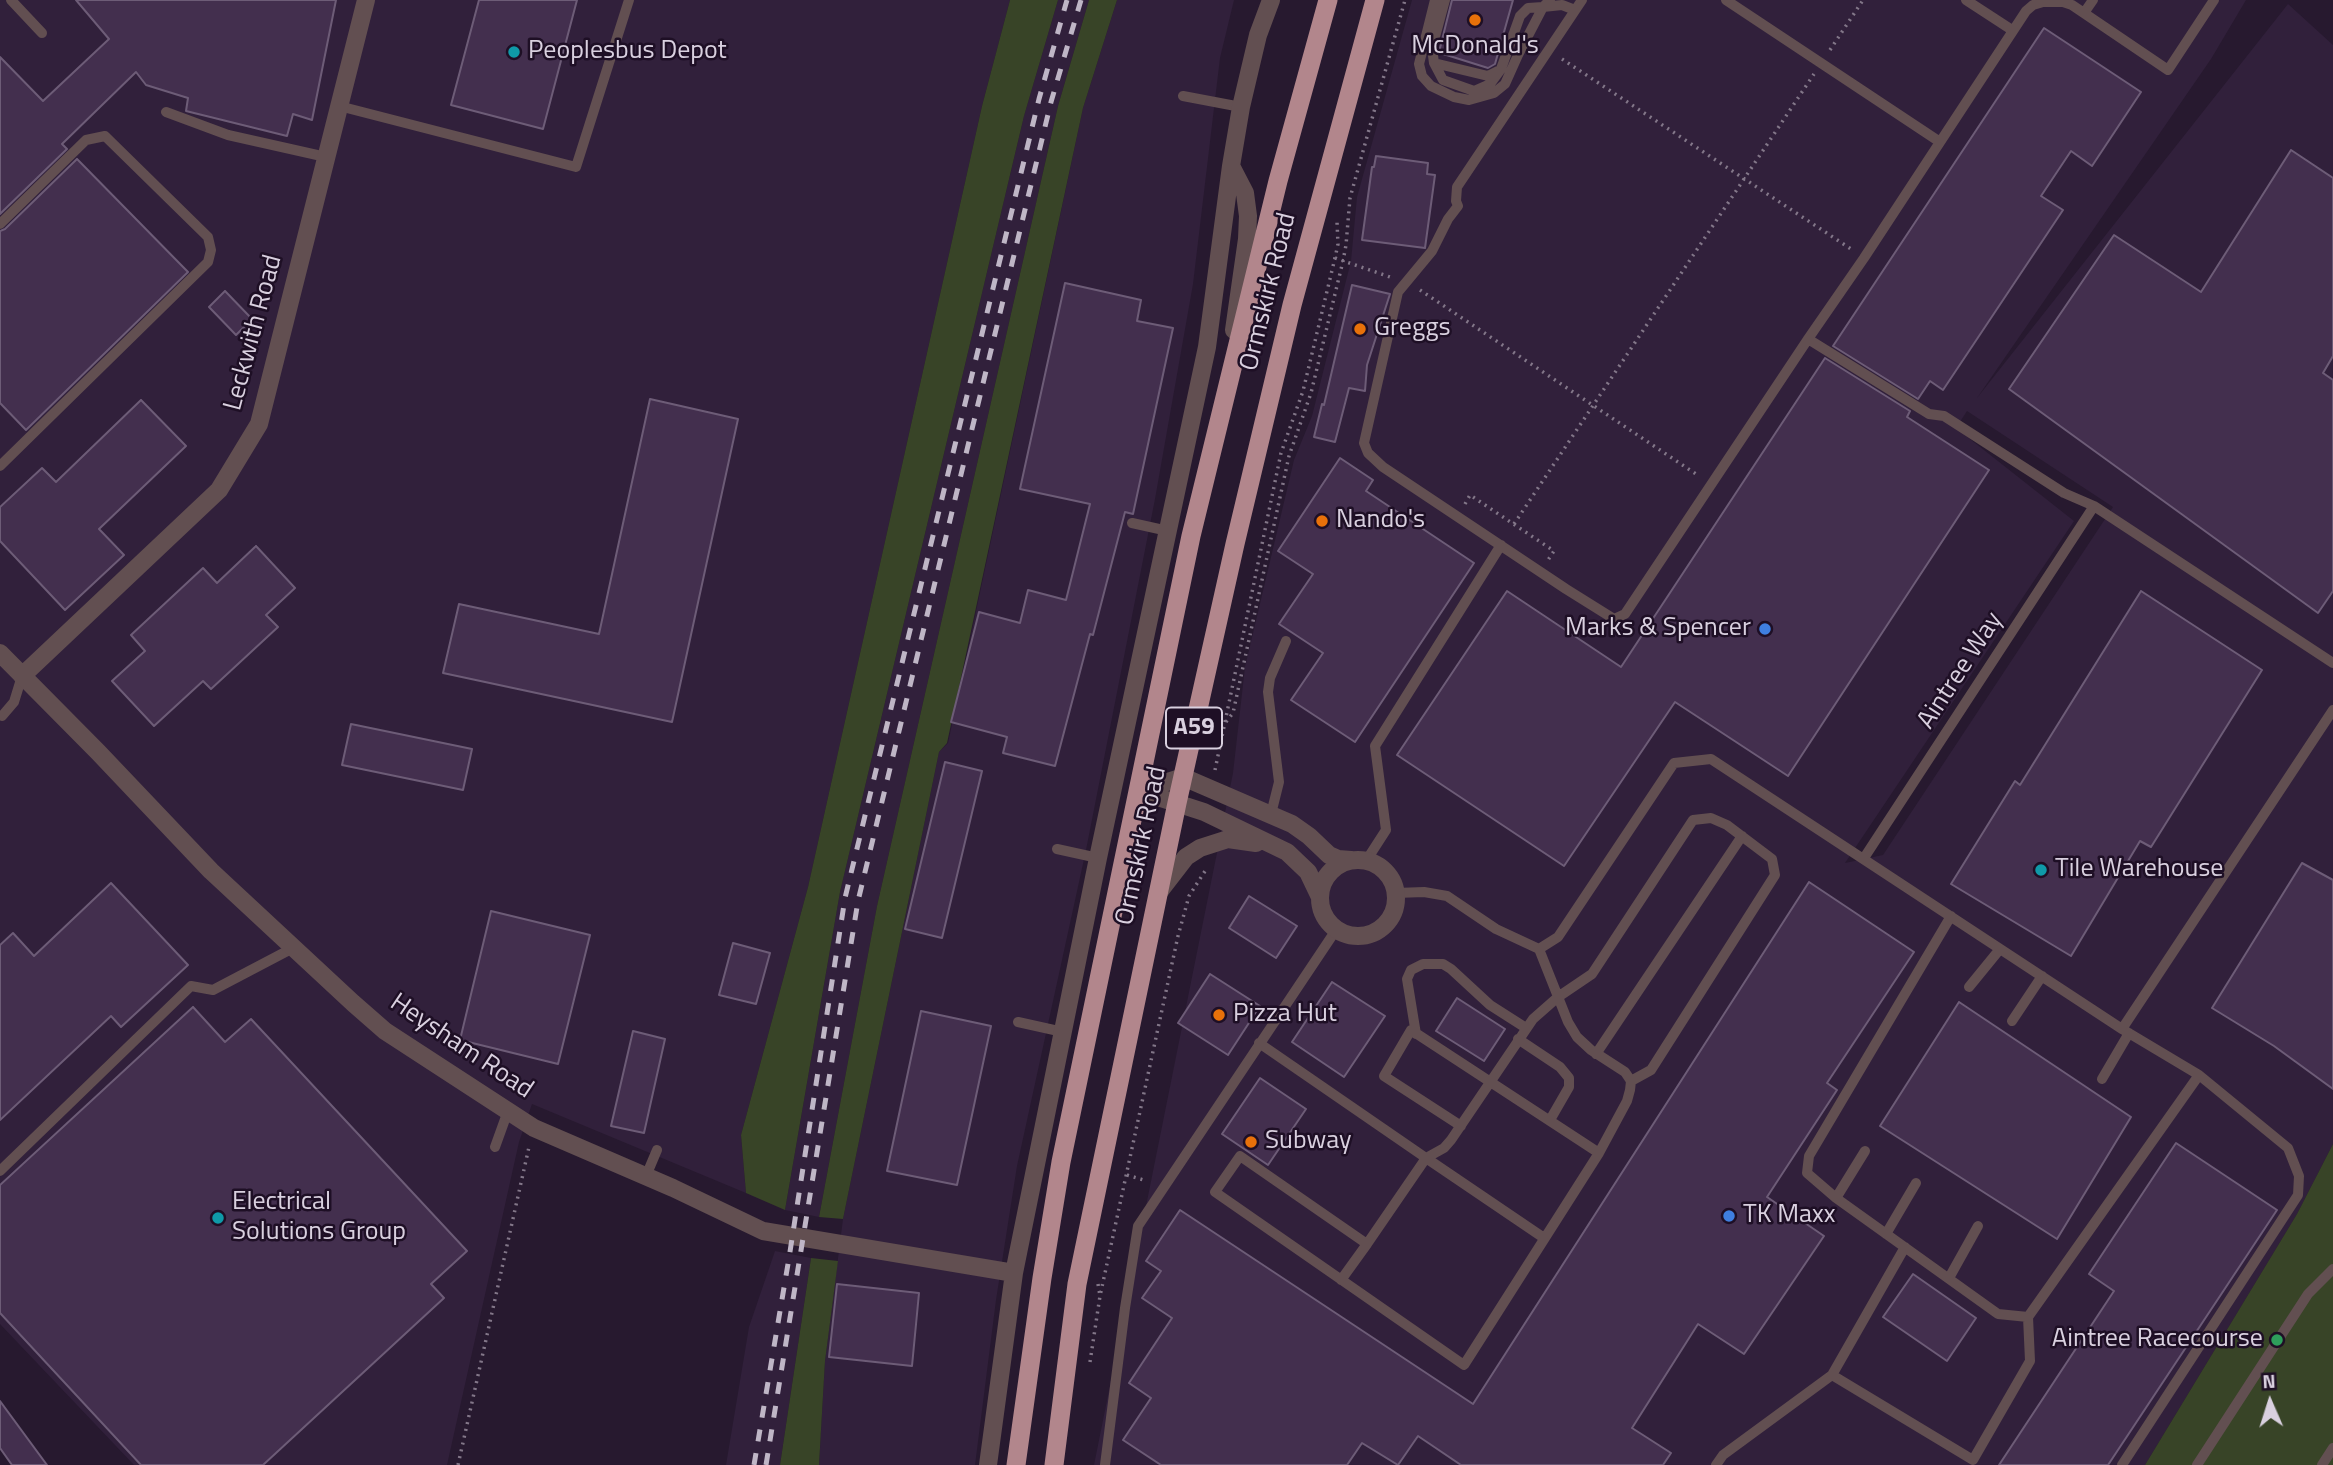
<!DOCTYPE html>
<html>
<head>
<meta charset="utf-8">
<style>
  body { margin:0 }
  #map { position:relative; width:2333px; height:1465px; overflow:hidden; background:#27192f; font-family:"Titillium Web",sans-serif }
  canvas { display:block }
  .north { position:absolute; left:2235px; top:1367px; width:70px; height:70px; -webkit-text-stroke:5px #1e0f25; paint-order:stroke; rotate:357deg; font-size:19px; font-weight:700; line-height:28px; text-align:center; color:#d9d0df }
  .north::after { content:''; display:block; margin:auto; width:24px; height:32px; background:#d9d0df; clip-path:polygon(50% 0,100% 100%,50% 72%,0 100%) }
</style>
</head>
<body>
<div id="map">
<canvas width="2333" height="1465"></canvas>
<div class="north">N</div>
</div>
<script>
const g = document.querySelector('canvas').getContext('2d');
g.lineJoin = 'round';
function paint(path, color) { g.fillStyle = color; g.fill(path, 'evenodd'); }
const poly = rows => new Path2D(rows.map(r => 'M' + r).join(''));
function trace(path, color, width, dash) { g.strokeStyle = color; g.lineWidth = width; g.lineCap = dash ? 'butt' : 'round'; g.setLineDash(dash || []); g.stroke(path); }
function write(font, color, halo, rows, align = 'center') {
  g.font = font + ' "Titillium Web",sans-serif'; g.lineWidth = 5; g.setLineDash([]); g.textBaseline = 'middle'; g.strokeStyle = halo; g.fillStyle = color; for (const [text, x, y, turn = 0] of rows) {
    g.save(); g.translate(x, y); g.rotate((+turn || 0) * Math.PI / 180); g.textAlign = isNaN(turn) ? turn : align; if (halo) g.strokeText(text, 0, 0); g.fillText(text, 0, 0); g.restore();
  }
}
paint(poly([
  [0,0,1010,0,982,106,808,887,741,1135,746,1193,532,1104,519,1142,447,1465,134,1465,0,1324],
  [1058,0,1089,0,1058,106,877,906,819,1217,785,1210,840,892,1024,116],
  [1117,0,1234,0,1220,58,1193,284,1155,499,1086,850,1017,1166,996,1300,975,1465,819,1465,825,1361,843,1219,939,752,948,743,1083,108],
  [1412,0,2246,0,2211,59,1977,398,2288,4,2333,45,2333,1144,2297,1214,2145,1465,1094,1465,1233,773,1245,667,1294,460,1312,416,1351,261,1357,197],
  [1967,411,2113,507,1883,855,1845,863,2074,521,1956,428],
  [775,1251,811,1258,780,1465,726,1465,749,1327]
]), '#31203b');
paint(poly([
  [1010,0,1058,0,1024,116,840,892,785,1210,746,1193,741,1135,808,887,982,106],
  [1089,0,1117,0,1083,108,947,743,939,752,843,1219,819,1217,877,906,1058,106],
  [2333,1144,2333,1465,2145,1465,2297,1214],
  [811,1258,838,1261,825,1361,819,1465,780,1465]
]), '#384427');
const building = poly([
  [76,0,336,0,312,120,293,114,287,136,186,111,188,98,146,85,136,72,62,144,67,149,0,214,0,57,43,101,109,39,76,0],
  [479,0,577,0,543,129,451,105,479,0],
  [1452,0,1513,0,1495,64,1488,68,1440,53,1440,48,1452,0],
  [2044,28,2141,92,2092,166,2071,151,2041,196,2063,210,1943,390,1930,381,1918,399,1833,346,2044,28],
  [2291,150,2333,178,2333,356,2323,373,2333,380,2333,591,2318,613,2009,389,2114,235,2201,292,2291,150],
  [1376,156,1428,163,1427,174,1435,175,1425,248,1362,240,1372,167,1374,167,1376,156],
  [77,159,188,272,26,430,0,403,0,231,5,229,77,159],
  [1065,283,1141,300,1137,321,1173,328,1133,514,1125,512,1093,635,1090,634,1055,766,1003,753,1007,737,951,722,979,612,1020,623,1028,590,1066,600,1090,504,1020,489,1065,283],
  [1352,285,1390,294,1367,365,1365,391,1349,388,1335,442,1314,437,1322,404,1324,405,1352,285],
  [225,291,252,319,236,335,209,307,225,291],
  [1825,358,1910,411,1907,417,1989,470,1788,776,1675,702,1564,866,1397,755,1507,591,1621,667,1825,358],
  [650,399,738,419,672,722,443,673,459,604,599,634,650,399],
  [141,400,186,446,99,529,124,555,65,610,0,541,0,507,42,468,56,482,141,400],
  [1340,458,1373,480,1366,491,1474,563,1355,742,1291,700,1323,653,1279,624,1313,574,1278,551,1340,458],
  [256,546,295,588,266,615,278,627,211,689,203,681,154,726,112,681,145,651,131,635,203,568,217,583,256,546],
  [2141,591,2262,670,2151,847,2140,841,2071,956,1951,884,2015,781,2020,785,2141,591],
  [351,724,472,749,463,790,342,765,351,724],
  [945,762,982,771,942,938,905,929,945,762],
  [2302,863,2333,880,2333,1089,2274,1046,2212,1008,2302,863],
  [1809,882,1914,952,1827,1083,1837,1090,1767,1197,1824,1236,1744,1354,1698,1324,1632,1428,1671,1453,1663,1465,1461,1465,1418,1436,1398,1465,1362,1443,1347,1465,1161,1465,1123,1440,1151,1398,1129,1383,1172,1318,1142,1298,1161,1271,1146,1261,1180,1210,1473,1404,1809,882],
  [111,883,188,965,121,1027,111,1016,0,1120,0,945,13,933,34,956,111,883],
  [1249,896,1297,926,1276,958,1229,928,1249,896],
  [491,911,590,935,558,1064,460,1040,491,911],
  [733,943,770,953,756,1004,719,995,733,943],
  [1210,974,1260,1006,1228,1055,1178,1023,1210,974],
  [1332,982,1385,1016,1344,1077,1292,1042,1332,982],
  [1457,998,1505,1029,1484,1061,1436,1031,1457,998],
  [1959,1002,2131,1117,2057,1239,1880,1126,1959,1002],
  [193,1007,225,1042,251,1019,467,1251,431,1284,444,1298,263,1465,141,1465,0,1313,0,1185,193,1007],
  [921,1011,991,1026,957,1185,887,1171,921,1011],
  [633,1031,665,1039,644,1133,611,1126,633,1031],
  [1260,1078,1306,1109,1268,1165,1222,1134,1260,1078],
  [2176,1143,2277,1210,2108,1465,1999,1465,2114,1291,2089,1274,2176,1143],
  [1913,1274,1976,1318,1947,1361,1883,1317,1913,1274],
  [837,1284,919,1293,912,1366,829,1357,837,1284],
  [0,1401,47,1465,12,1465,0,1448,0,1401]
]);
paint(building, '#432f4e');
trace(building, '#6d5c77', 2);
trace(poly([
  [1830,50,1863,0],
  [1562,59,1851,249],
  [1335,258,1390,277],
  [1420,290,1699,476],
  [1465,504,1470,495,1554,551,1548,560],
  [1514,524,1814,74],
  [1226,722,1233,713,1289,456,1311,393,1343,261,1346,245,1350,198,1405,0],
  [1215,770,1281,453,1303,391,1335,258,1338,244,1337,222],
  [1127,1175,1147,1181],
  [1098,1284,1100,1296],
  [1090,1362,1100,1296,1178,936,1189,896,1207,868],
  [458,1465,529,1147]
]), '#837789', 3.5, [2, 5]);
trace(poly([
  [11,0,42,33],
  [1435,0,1419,64,1422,76,1431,86,1454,97,1469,100,1494,93,1505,84,1518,55,1543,7,1562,5,1575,10],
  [1445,0,1432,48,1434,63,1443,80,1474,91,1490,84,1501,69,1520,16,1528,8,1543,7,1550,0],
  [1582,0,1457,187,1456,201,1458,206,1448,219,1432,251,1398,292,1364,443,1368,453,1383,467,1566,589,1614,619,1625,614,1808,339,1864,258,2026,11,2033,5,2043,2,2063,2,2072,5,2168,70,2214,0],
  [1726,0,1940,142],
  [1966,0,2012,30],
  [2084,13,2093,0],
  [1434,63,1488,76,1498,71],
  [1183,96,1241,107],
  [339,106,576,167,629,0],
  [166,112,228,135,326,157],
  [0,224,86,140,105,136,208,237,211,250,208,262,0,466],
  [1808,339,1929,414,1944,416,2064,493,2094,506,2333,663],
  [1132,523,1168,531],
  [2,716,14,702,22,676],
  [1271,814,1279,782,1268,692,1270,678,1286,641],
  [1057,849,1098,858],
  [1864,858,2094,506],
  [1366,861,1386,830,1375,746,1501,545],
  [1396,893,1424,892,1447,896,1496,929,1539,949,1558,937,1674,763,1711,759,2122,1029,2199,1075,2288,1148,2299,1176,2298,1195,2122,1465],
  [1951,916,1809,1156,1807,1173,1836,1198,1998,1314,2028,1317,2199,1075],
  [1969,987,2000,949],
  [2012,1021,2042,976],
  [1018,1022,1063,1032],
  [2122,1029,2333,710],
  [1416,1034,1407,979,1411,970,1423,964,1443,964,1451,969,1490,1005,1526,1028],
  [1518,1039,1560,1067,1569,1078,1569,1087,1550,1120],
  [1259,1043,1426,1158,1367,1244,1240,1156,1215,1192,1464,1365,1599,1153,1627,1101,1630,1090,1631,1081,1625,1072,1591,1050,1577,1037,1568,1022,1539,949],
  [1596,1054,1742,836],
  [2102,1079,2129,1033],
  [1461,1126,1384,1076,1411,1030,1599,1153],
  [495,1147,508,1111],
  [0,1171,191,986,213,990,293,948],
  [646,1176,657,1150],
  [1836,1198,1865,1151],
  [1886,1234,1916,1183],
  [1544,1238,1426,1158,1444,1148,1451,1140,1533,1019,1558,997,1592,974,1693,820,1711,818,1727,825,1772,859,1775,875,1651,1070,1631,1081],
  [1949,1278,1978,1226],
  [1341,1280,1367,1244],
  [1832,1375,1973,1460,2030,1361,2028,1317],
  [1105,1465,1125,1308,1138,1226,1336,930],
  [1716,1465,1723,1455,1832,1375,1905,1247],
  [2197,1465,2308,1294,2333,1269],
  [2322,1465,2333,1448]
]), '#624f51', 10);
trace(poly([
  [1231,166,1245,193,1248,216,1247,239,1234,330],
  [0,653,98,752,211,871,353,1003,385,1031,534,1128,673,1188,763,1231,1014,1273],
  [22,676,219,490,259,424,366,0],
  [1139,791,1183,777,1292,824,1309,836,1329,855,1338,859,1351,860],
  [1139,791,1204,812,1287,852,1308,872,1319,895],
  '1320 898a38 38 0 1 1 76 0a38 38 0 1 1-76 0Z',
  [1159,892,1186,857,1200,848,1228,839,1256,843],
  [988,1465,1014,1273,1098,858,1207,347,1231,166,1241,107,1258,35,1271,0]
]), '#624f51', 18);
trace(poly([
  [1016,1465,1042,1278,1061,1162,1191,536,1278,181,1328,0],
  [1054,1465,1077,1284,1177,803,1235,544,1292,305,1375,0]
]), '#b2868c', 19);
trace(poly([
  [754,1465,789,1258,845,898,1039,99,1067,0],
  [766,1465,858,901,1051,102,1081,0]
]), '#bfb6c6', 5, [12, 12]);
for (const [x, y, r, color] of [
  [1475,20,7,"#e8710a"],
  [514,52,7,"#0f9aa8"],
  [1360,329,7,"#e8710a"],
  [1322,521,7,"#e8710a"],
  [1765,629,7,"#3f7fe0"],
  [2041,870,7,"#0f9aa8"],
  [1219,1015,7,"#e8710a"],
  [1251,1142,7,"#e8710a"],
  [1729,1216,7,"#3f7fe0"],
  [218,1218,7,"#0f9aa8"],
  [2277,1340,7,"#2e9e5b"]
]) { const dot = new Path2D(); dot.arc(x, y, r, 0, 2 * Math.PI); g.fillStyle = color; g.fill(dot); trace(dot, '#1e0f25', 2.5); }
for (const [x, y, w] of [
  [1194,728,56]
]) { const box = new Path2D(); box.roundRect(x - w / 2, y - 20.5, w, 41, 5); g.fillStyle = '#1e0f25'; g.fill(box); trace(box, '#d9d0df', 2); }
write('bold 24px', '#d9d0df', null, [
  ["A59",1194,728]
]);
write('26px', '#d9d0df', '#1e0f25', [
  ["McDonald's",1475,47,"center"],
  ["Peoplesbus Depot",528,52],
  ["Greggs",1374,329],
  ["Nando's",1336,521],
  ["Marks & Spencer",1751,629,"right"],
  ["Tile Warehouse",2055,870],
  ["Pizza Hut",1233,1015],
  ["Subway",1265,1142],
  ["Electrical",232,1203],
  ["Solutions Group",232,1233],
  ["TK Maxx",1743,1216],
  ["Aintree Racecourse",2263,1340,"right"]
], 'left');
write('26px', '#d9d0df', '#1e0f25', [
  ["Ormskirk Road",1269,292,-76],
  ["Leckwith Road",254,333,-75],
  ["Aintree Way",1961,671,-57],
  ["Ormskirk Road",1142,846,-78],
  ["Heysham Road",461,1047,34]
]);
</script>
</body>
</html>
